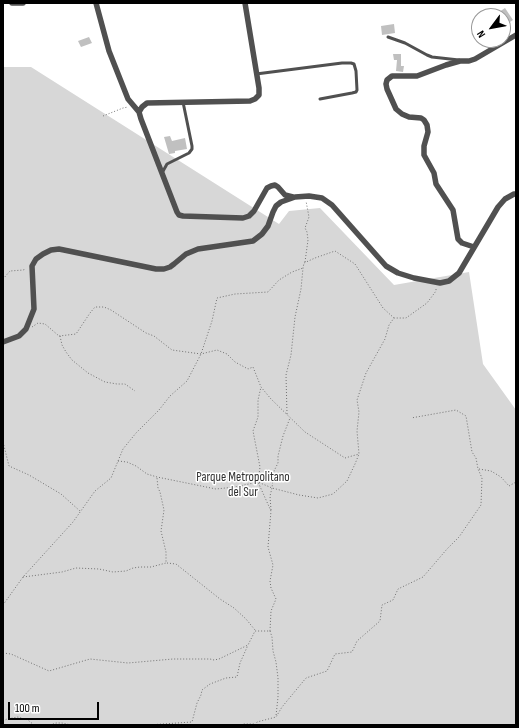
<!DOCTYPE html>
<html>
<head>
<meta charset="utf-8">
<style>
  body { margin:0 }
  #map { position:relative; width:519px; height:728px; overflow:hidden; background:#fff; font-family:"Sofia Sans Condensed",sans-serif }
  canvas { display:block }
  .frame { position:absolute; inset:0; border:4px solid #000; pointer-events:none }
  .north { position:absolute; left:471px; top:8px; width:40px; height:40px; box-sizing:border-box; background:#fff; border:1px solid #999; border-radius:50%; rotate:238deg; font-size:11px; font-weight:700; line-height:16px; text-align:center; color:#000 }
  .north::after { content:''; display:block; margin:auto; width:14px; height:18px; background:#000; clip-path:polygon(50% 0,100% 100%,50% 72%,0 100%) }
  .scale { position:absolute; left:8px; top:702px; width:91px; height:18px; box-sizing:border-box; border:2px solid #000; border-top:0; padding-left:5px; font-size:12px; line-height:14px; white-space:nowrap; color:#000; -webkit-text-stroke:3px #fff; paint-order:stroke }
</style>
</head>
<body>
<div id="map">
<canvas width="519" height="728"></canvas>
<div class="frame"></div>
<div class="north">N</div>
<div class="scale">100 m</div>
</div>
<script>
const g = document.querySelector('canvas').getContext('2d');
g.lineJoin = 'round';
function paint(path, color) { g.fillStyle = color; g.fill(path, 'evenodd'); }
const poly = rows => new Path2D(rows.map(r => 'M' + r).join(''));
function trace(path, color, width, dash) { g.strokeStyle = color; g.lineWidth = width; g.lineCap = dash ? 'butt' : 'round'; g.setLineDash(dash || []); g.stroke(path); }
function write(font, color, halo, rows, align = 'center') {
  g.font = font + ' "Sofia Sans Condensed",sans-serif'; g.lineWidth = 3; g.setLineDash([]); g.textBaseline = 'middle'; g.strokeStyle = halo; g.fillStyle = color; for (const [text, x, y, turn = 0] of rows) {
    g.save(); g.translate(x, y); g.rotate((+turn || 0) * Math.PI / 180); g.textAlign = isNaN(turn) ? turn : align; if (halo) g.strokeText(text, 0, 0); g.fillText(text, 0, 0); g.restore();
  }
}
paint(poly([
  [3,67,31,67,279,224,289,211,320,208,394,285,469,272,483,364,516,410,516,725,3,725]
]), '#d7d7d7');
paint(poly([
  [505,8,513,20,507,24,503,18,503,16,502,16,499,12],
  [394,24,395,33,382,35,381,26],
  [89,37,92,43,81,47,78,41],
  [393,54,401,54,401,66,404,66,403,72,396,71,397,60,394,60],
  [170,136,172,141,185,138,187,149,175,151,175,153,169,154,164,137]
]), '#c0c0c0');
trace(poly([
  [103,116,123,108,128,107],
  [305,262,308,240,307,232,305,228,309,217,306,201],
  [3,279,10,271,23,270,26,269],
  [32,327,38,323,45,324,59,336,76,334,90,313,95,307,104,307,111,310,146,333,154,336,172,350,201,354,217,350,227,354,235,362,248,369,253,367,261,387,271,399,305,432,345,458,359,454],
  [60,336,62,345,66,352,72,360,88,373,105,382,117,384,125,384,135,391],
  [287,414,286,375,291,355,295,317,301,289,303,268,304,263,315,258,335,251,355,264,383,308,394,318],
  [3,442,9,466,29,475,61,494,80,511],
  [118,461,127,462,136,466,147,474,157,477,216,489,235,487,258,482,272,488,299,495,318,498,333,494,347,481,355,464,359,454,357,431,359,412,357,400,366,373,385,339,389,325,394,318,406,318,427,303,436,291,436,289],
  [479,469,491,471,501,477,509,486,516,482],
  [271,510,270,496,272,488,274,471,278,463,278,456,283,436,290,418],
  [167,563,176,564,220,599,234,608,246,619,255,630],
  [23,577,62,572,76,568,99,569,113,572,126,571,133,568,140,567,151,567,166,563,166,552,161,531,164,510,160,492,158,488,157,478],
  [3,605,23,577,73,522,95,491,111,478,123,449,136,433,159,410,170,396,187,381,201,354,212,321,217,298,235,294,268,292,279,280,292,272,303,268],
  [270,631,272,637,273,651,276,662,278,678,278,697,276,716],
  [3,653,11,654,49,671,90,659,128,663,173,659,210,659,214,660,219,659,248,645,255,631,270,631,271,611,276,599,271,588,270,581,273,565,268,547,271,511,258,482,260,467,253,431,258,417,258,400,261,387],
  [3,721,7,719,18,717,28,720,34,725],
  [50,725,56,723,62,723,71,725],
  [148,725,192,722,197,703,201,695,202,690,210,684,226,678,237,677,240,663,248,645],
  [241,725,243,724,254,724],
  [255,725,257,722,276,717,282,707,306,678,327,671,335,654,352,652,357,641,380,621,382,605,393,600,398,589,423,577,447,549,459,537,481,505,482,478,478,469,476,458,472,452,466,416,456,410,411,418]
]), '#727272', 1, [1, 2]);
trace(poly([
  [388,37,405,43,427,55,432,57,459,60],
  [256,74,342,63,351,63,354,64,356,71,357,90,356,92,352,93,320,99],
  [162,173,167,164,189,153,192,149,192,146,183,102]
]), '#505050', 3);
trace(poly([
  [12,3,23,3],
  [96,3,109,51,128,99,139,112],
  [245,3,259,88,259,95,255,99,250,101,147,103,142,107,139,112,141,119,177,212,179,215,183,216,243,218,249,216,254,211,267,188,271,186,275,185,278,187,285,195,293,197],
  [474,247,462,243,458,239,453,210,436,184,434,173,424,155,424,146,428,132,427,125,424,120,421,118,409,117,402,114,396,109,387,89,386,84,387,80,392,76,417,76,446,65,460,61,469,61,475,59,516,35],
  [3,342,19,336,26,329,34,309,32,266,36,259,43,254,51,250,59,249,156,269,164,269,170,267,174,264,186,254,198,249,253,241,262,234,268,226,273,212,276,206,281,202,295,197,309,196,322,198,332,205,386,266,398,273,414,278,440,283,449,281,459,273,498,207,505,199,514,194,516,194]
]), '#505050', 5.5);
write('13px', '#2e2e2e', '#fff', [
  ["Parque Metropolitano",243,478],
  ["del Sur",243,493]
]);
</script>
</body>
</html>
